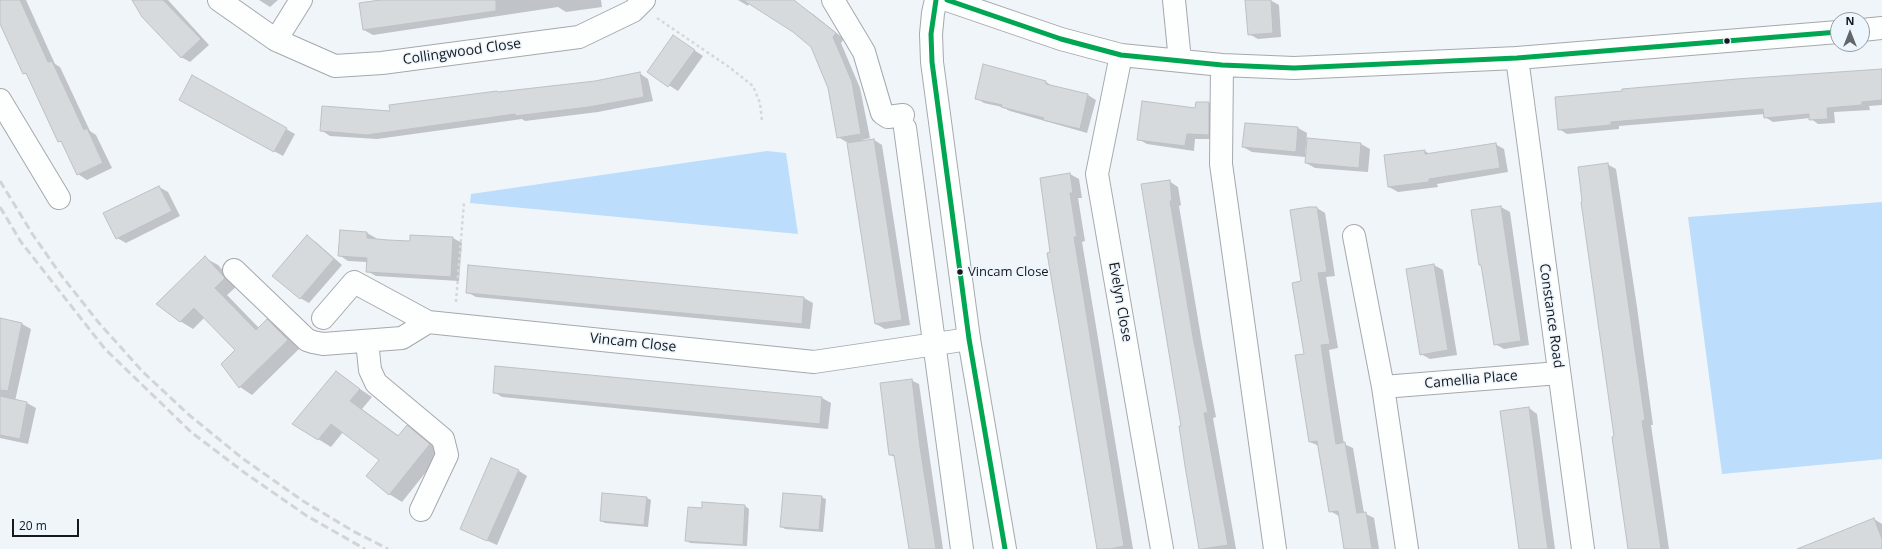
<!DOCTYPE html>
<html>
<head>
<meta charset="utf-8">
<style>
  body { margin:0 }
  #map { position:relative; width:1882px; height:549px; overflow:hidden; background:#f0f5fa; font-family:"Open Sans",sans-serif }
  canvas { display:block }
  .north { position:absolute; left:1830px; top:12px; width:40px; height:40px; box-sizing:border-box; background:#edf5fd; border:1px solid #979da3; border-radius:50%; rotate:0deg; font-size:11px; font-weight:700; line-height:16px; text-align:center; color:#16191d }
  .north::after { content:''; display:block; margin:auto; width:14px; height:18px; background:#62666a; clip-path:polygon(50% 0,100% 100%,50% 72%,0 100%) }
  .scale { position:absolute; left:12px; top:519px; width:67px; height:18px; box-sizing:border-box; border:2px solid #16191d; border-top:0; padding-left:5px; font-size:12px; line-height:14px; white-space:nowrap; color:#16191d; -webkit-text-stroke:3px #edf5fd; paint-order:stroke }
</style>
</head>
<body>
<div id="map">
<canvas width="1882" height="549"></canvas>
<div class="north">N</div>
<div class="scale">20 m</div>
</div>
<script>
const g = document.querySelector('canvas').getContext('2d');
g.lineJoin = 'round';
function paint(path, color) { g.fillStyle = color; g.fill(path, 'evenodd'); }
const poly = rows => new Path2D(rows.map(r => 'M' + r).join(''));
function trace(path, color, width, dash) { g.strokeStyle = color; g.lineWidth = width; g.lineCap = dash ? 'butt' : 'round'; g.setLineDash(dash || []); g.stroke(path); }
function write(font, color, halo, rows, align = 'center') {
  g.font = font + ' "Open Sans",sans-serif'; g.lineWidth = 3; g.setLineDash([]); g.textBaseline = 'middle'; g.strokeStyle = halo; g.fillStyle = color; for (const [text, x, y, turn = 0] of rows) {
    g.save(); g.translate(x, y); g.rotate((+turn || 0) * Math.PI / 180); g.textAlign = isNaN(turn) ? turn : align; if (halo) g.strokeText(text, 0, 0); g.fillText(text, 0, 0); g.restore();
  }
}
paint(poly([
  [767,151,786,153,798,234,470,203,471,194],
  [1882,202,1882,459,1722,474,1688,217]
]), '#bcddfc');
paint(poly([
  [0,0,26,0,55,64,60,67,90,131,96,135,112,168,87,180,78,174,64,144,59,141,29,76,24,73,0,22],
  [133,0,168,0,209,45,190,62,181,57],
  [259,0,278,0,270,7],
  [386,0,601,0,602,7,566,12,558,7,373,35,364,30],
  [738,0,790,0,813,14,844,39,841,43,860,88,870,138,862,140,863,142,874,140,882,145,910,325,885,329,876,324,848,143,838,137,829,88,812,46,793,31,749,3,748,6],
  [1270,0,1279,5,1281,37,1258,39,1249,34],
  [673,36,703,56,678,91,648,72],
  [984,65,1046,82,1054,87,1088,95,1096,100,1087,133,1010,111,1002,107,984,103,976,98],
  [1882,69,1882,105,1869,106,1870,110,1834,112,1835,123,1818,124,1810,118,1773,122,1765,117,1765,114,1619,126,1619,129,1567,134,1559,129],
  [639,73,648,79,653,101,598,112,525,121,522,119,377,139,330,136,321,130,391,113,500,93,595,82],
  [193,77,295,134,283,156,180,99],
  [1209,103,1218,108,1217,139,1195,139,1194,151,1147,144,1138,139],
  [1246,124,1298,128,1307,133,1305,157,1252,152,1243,147],
  [1361,144,1370,149,1368,172,1315,168,1306,163],
  [1495,144,1504,149,1508,172,1437,184,1438,187,1398,192,1389,187,1425,151,1431,155],
  [1607,164,1616,169,1637,307,1653,425,1651,425,1669,549,1629,549,1615,437],
  [1070,174,1079,179,1082,198,1078,198,1085,241,1082,242,1133,549,1098,549,1051,253],
  [1169,181,1178,187,1181,205,1179,206,1202,343,1216,417,1213,418,1236,549,1200,549,1182,427,1142,185],
  [159,187,168,192,180,216,126,243,117,238],
  [1501,207,1510,212,1529,345,1504,349,1495,344,1482,266,1480,265],
  [1317,208,1325,213,1335,276,1326,277,1338,348,1329,350,1344,444,1353,448,1364,513,1374,518,1379,549,1345,549,1339,516,1330,511,1319,446,1310,442,1303,282],
  [367,233,376,238,375,240,411,242,453,238,462,243,459,281,376,276,367,271,367,262,348,261,339,255],
  [307,237,316,242,342,265,309,303,300,298],
  [205,258,218,265,237,286,227,295,259,328,267,320,280,328,300,348,252,395,240,387,223,364,237,350,204,318,193,329,180,321],
  [1434,265,1443,270,1457,355,1430,359,1421,354,1407,269],
  [467,292,804,298,813,303,810,329,476,297],
  [0,320,22,324,31,329,15,401,27,403,36,408,28,444,0,438],
  [496,367,822,398,831,403,828,429,502,397,494,392],
  [336,373,372,397,362,409,399,436,407,426,420,434,442,452,402,502,389,494,380,460,343,432,331,447,318,439],
  [911,380,919,384,943,549,909,549,895,457,890,455],
  [1529,408,1537,414,1555,549,1520,549],
  [519,471,527,476,497,545,470,533],
  [821,497,826,499,823,532,785,529,781,526],
  [647,498,651,500,648,527,605,523,601,521],
  [745,506,749,509,747,546,690,543,686,540,703,509],
  [1874,519,1882,524,1882,549,1828,549]
]), '#0003');
const building = poly([
  [0,0,20,0,48,62,52,61,84,130,87,128,103,163,77,175,61,141,58,142,26,73,23,74,0,24,0,0],
  [132,0,163,0,201,39,181,58,142,17,132,0],
  [380,0,496,0,496,11,363,30,359,3,380,0],
  [743,0,794,0,836,33,833,37,852,82,861,134,837,138,828,88,811,47,793,32,743,0],
  [1245,0,1271,0,1273,33,1248,35,1245,0],
  [673,35,695,50,668,87,647,72,673,35],
  [983,64,1046,81,1046,84,1088,94,1080,129,1043,120,1044,118,1001,107,1002,105,975,99,983,64],
  [1882,69,1882,100,1862,102,1862,105,1827,108,1828,119,1809,120,1809,114,1764,118,1763,109,1611,122,1611,125,1558,130,1555,97,1622,91,1622,89,1737,79,1882,69],
  [640,72,644,97,589,107,515,116,515,114,367,135,320,131,322,106,390,111,389,105,497,91,498,92,595,81,640,72],
  [192,75,287,128,274,152,179,100,192,75],
  [1142,101,1195,108,1196,102,1209,102,1209,135,1187,134,1185,146,1137,140,1142,101],
  [1245,123,1298,127,1296,152,1242,147,1245,123],
  [1307,138,1361,143,1359,168,1305,163,1307,138],
  [874,139,902,320,875,324,847,143,874,139],
  [1496,143,1500,168,1429,179,1429,182,1388,187,1384,155,1425,150,1425,154,1496,143],
  [1608,163,1628,301,1645,420,1642,421,1661,549,1628,549,1612,437,1614,436,1581,202,1582,201,1578,167,1608,163],
  [1070,173,1073,193,1070,193,1077,237,1074,237,1124,546,1110,549,1097,549,1047,253,1050,252,1040,178,1070,173],
  [1170,180,1172,201,1170,201,1193,337,1208,413,1204,413,1228,545,1202,549,1199,549,1185,466,1179,426,1181,426,1141,184,1170,180],
  [159,186,172,211,116,239,103,213,159,186],
  [1501,206,1521,341,1494,345,1481,265,1479,265,1471,210,1501,206],
  [1309,207,1317,207,1327,272,1318,273,1330,344,1321,345,1336,444,1345,442,1357,513,1366,512,1372,549,1344,549,1338,511,1329,512,1317,441,1309,442,1295,355,1304,354,1292,283,1301,281,1290,210,1309,207],
  [340,230,367,232,367,238,388,240,410,241,410,235,453,237,451,277,366,272,367,258,338,256,340,230],
  [307,235,334,259,300,299,272,276,307,235],
  [205,256,225,278,215,288,256,330,267,319,288,340,239,388,221,364,235,350,194,308,180,322,156,304,205,256],
  [1434,264,1448,350,1420,355,1406,269,1434,264],
  [468,265,804,297,802,324,466,293,468,265],
  [0,318,22,323,8,391,0,390,0,318],
  [495,366,822,397,820,424,493,393,495,366],
  [336,371,360,389,350,401,398,436,407,425,430,444,389,495,366,476,379,460,331,424,318,440,292,424,336,371],
  [912,379,920,447,936,549,909,549,894,455,889,455,880,383,912,379],
  [0,396,27,402,20,439,0,435,0,396],
  [1529,407,1544,522,1548,549,1519,549,1511,489,1500,411,1529,407],
  [491,458,519,470,487,541,460,529,491,458],
  [602,493,647,497,644,525,600,521,602,493],
  [783,493,822,496,819,530,780,527,783,493],
  [702,502,745,505,743,545,685,541,688,507,702,508,702,502],
  [1874,518,1882,539,1882,549,1797,549,1874,518]
]);
paint(building, '#d6dadd');
trace(building, '#bdc1c5', 1);
const minor = poly([
  [219,0,276,40,335,66,382,63,579,37,633,11,644,0],
  [833,0,864,52,882,113,888,117,903,115],
  [947,0,1061,39,1121,55,1222,65,1294,68,1517,58,1838,32],
  [1174,0,1180,61],
  [1862,30,1882,28],
  [276,40,301,0],
  [1121,55,1097,174,1162,549],
  [1517,58,1583,549],
  [1222,65,1221,164,1275,549],
  [0,100,59,198],
  [905,128,962,549],
  [1354,236,1383,387,1407,549],
  [234,270,307,340,313,342,323,344,402,338,428,322],
  [323,318,354,282,428,322,814,362,969,339],
  [367,341,370,370,376,383,443,439,447,455,421,510],
  [1383,387,1559,373]
]);
const major = poly([
  [936,0,933,13,931,34,932,62,969,339,1005,549]
]);
trace(minor, '#a5a9ac', 24);
trace(major, '#a5a9ac', 24);
trace(poly([
  [657,18,729,67,753,86,760,103,762,121],
  [456,302,464,202]
]), '#d6d7d8', 2.5, [3, 3]);
trace(minor, '#fdfefe', 22);
trace(major, '#fdfefe', 22);
trace(poly([
  [0,181,33,235,61,275,99,323,143,372,188,414,242,458,303,501,353,531,388,549],
  [0,207,21,242,105,349,191,432,245,473,307,516,365,549]
]), '#d2d4d5', 3, [8, 4]);
trace(poly([
  [936,0,931,34,932,62,969,339,1005,549],
  [947,0,1061,39,1121,55,1222,65,1294,68,1517,58,1838,32]
]), '#00a651', 5);
for (const [x, y, r, color] of [
  [1727,41,3.5,"#16191d"],
  [960,272,3.5,"#16191d"]
]) { const dot = new Path2D(); dot.arc(x, y, r, 0, 2 * Math.PI); g.fillStyle = color; g.fill(dot); trace(dot, '#edf5fd', 1.5); }
write('13px', '#16191d', '#edf5fd', [
  ["Vincam Close",968,272]
], 'left');
write('14px', '#16191d', '#edf5fd', [
  ["Collingwood Close",462,52,-8],
  ["Evelyn Close",1120,302,80],
  ["Constance Road",1551,316,82],
  ["Vincam Close",633,343,6],
  ["Camellia Place",1471,380,-5]
]);
</script>
</body>
</html>
